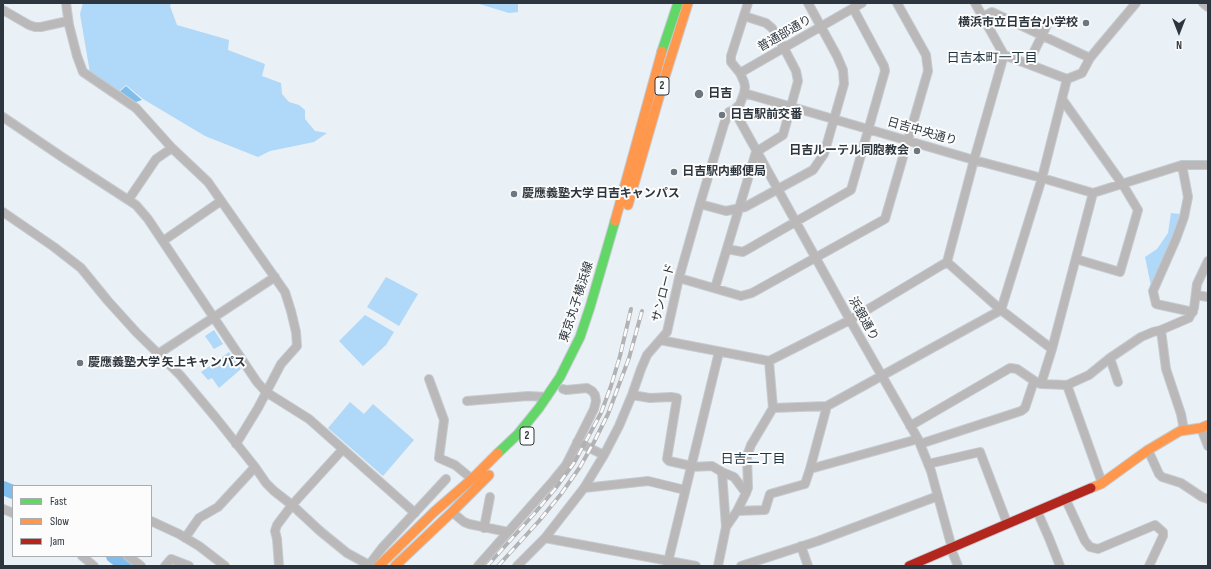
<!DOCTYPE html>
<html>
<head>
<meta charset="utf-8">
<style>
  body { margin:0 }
  #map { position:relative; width:1211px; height:569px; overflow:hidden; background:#e9f0f6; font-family:"Sofia Sans Condensed",sans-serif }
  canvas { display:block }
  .frame { position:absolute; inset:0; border:4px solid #2d363e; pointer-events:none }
  .legend { position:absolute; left:12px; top:485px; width:140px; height:72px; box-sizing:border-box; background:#fcfcfc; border:1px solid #a9adb0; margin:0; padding:5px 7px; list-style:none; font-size:12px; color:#2d363e }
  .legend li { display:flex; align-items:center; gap:8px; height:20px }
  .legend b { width:20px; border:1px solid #a9adb0 }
  .north { position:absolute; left:1159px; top:12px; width:40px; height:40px; -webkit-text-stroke:3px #fcfcfc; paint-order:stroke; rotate:180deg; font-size:11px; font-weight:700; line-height:16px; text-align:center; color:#2d363e }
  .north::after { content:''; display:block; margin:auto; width:14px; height:18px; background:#2d363e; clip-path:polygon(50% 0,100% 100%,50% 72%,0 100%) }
</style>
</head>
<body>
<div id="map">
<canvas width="1211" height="569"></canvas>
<div class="frame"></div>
<ul class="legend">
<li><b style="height:5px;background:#63d668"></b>Fast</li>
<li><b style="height:5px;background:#ff974d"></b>Slow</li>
<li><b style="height:5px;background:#b3261e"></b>Jam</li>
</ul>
<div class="north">N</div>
</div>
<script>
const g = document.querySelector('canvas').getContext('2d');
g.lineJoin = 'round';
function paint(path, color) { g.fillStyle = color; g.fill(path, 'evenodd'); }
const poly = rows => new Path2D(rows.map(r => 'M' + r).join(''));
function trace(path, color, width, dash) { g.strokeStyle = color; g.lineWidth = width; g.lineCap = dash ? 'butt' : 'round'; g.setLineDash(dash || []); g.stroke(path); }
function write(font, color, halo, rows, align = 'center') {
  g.font = font + ' "Sofia Sans Condensed","Noto Sans JP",sans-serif'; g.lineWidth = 4; g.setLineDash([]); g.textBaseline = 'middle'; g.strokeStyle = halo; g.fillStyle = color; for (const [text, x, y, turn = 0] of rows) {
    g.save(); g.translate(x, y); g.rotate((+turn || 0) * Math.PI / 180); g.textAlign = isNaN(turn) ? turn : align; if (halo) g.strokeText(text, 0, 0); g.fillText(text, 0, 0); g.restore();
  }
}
paint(poly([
  [83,3,171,3,170,6,177,25,229,40,228,50,265,64,262,76,281,83,282,94,289,102,299,105,305,110,305,119,315,131,327,133,314,142,270,151,258,157,205,136,143,99,126,85,118,92,90,73,80,14],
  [476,3,518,3,518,12,509,13],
  [1171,213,1180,214,1171,239,1151,286,1145,257,1157,249,1168,233],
  [386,277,418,294,399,326,367,307],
  [365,315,394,332,386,345,363,366,339,341],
  [214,330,223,344,214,349,205,336],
  [229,352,241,369,219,388,212,378,208,380,201,372],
  [350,402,364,414,373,404,414,440,383,476,328,428]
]), '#b0d8f8');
paint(poly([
  [126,86,142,100,133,103,118,93]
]), '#7ebdec');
trace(poly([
  [3,488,13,492],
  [113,556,126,566]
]), '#7ebdec', 14);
const street = poly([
  [66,3,69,25,77,56,83,72,136,108,172,148,208,182,285,292,291,311,296,332,297,346,281,364,258,408,236,444],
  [975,3,1004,55,1028,64,1067,79,1082,73,1090,58,1099,47,1136,3],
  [1203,3,1208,7],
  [3,10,29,25,35,27,41,27,68,21],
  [982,17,992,12,1090,58],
  [1028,64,1048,23],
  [740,73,862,3],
  [744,93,974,160,1042,178,1093,193],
  [1062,99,1123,185,1138,210,1120,272,1076,259],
  [734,110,850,320,918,439,931,471,952,548],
  [3,117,62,157,136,205,148,219,188,279,257,382,266,392,309,419,415,513],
  [1182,165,1188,197,1184,217,1176,239,1153,291,1156,304,1193,312],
  [1093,193,1182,165,1208,165],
  [129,199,156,159,172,148],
  [700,204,726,211,745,207,813,170,824,154,844,84,843,70,837,56,808,3],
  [3,212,54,247,81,268,108,301,137,333,180,375,216,418,255,467,266,483,274,491,292,505,320,531,347,553,369,565,374,566],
  [163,241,221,201],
  [727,249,743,252,851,190,885,71,884,66,853,8],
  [947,262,1001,310,1052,349],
  [679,278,741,296,752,293,885,219,928,71,926,55,897,3],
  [715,288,756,152,783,135,798,81,796,71,784,48,772,28,766,23,744,16],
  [1196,295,1208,297],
  [1161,330,1166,369,1181,414,1184,430],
  [660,340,769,361,850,320,947,262,974,160,1004,55],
  [158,354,275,277],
  [1110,358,1118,382],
  [429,379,444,420,439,458,455,465,472,479],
  [1041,384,1052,349,1093,193],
  [1067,385,1102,483],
  [632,395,650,398,671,397,677,398,667,459,669,461,687,465,691,467,712,466,722,472,734,477,746,493],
  [467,401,528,396,547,397],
  [827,406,810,469,918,439],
  [773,408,827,406,1001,310,1042,178,1067,79],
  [910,426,1010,368,1017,369,1036,382,1041,384,1067,385,1089,375,1110,358,1141,337,1153,332,1161,330,1189,318,1194,308,1197,284,1208,261],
  [1201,428,1208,446],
  [577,442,604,455],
  [920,444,1021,411,1025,408,1034,381],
  [1148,450,1159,474,1162,477,1181,483,1202,497,1208,499],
  [928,464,980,452,1007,523],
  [722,472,726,527],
  [584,488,648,481,685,490],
  [1065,498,1085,541,1090,547,1098,549,1155,525,1163,532,1163,536,1149,566],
  [3,509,13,513],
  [737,511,765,510,770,494,805,484,810,469],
  [1037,511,1049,538,1060,566],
  [452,512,464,522,469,524,508,532],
  [151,521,179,534,199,546,225,566],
  [484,528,490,497],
  [185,538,199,518,218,507,255,467],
  [545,538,696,566],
  [801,546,808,566],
  [951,549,958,566],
  [82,556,94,566],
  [128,556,141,566],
  [369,565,382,548,446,479],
  [165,566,171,559,189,566],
  [279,566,277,539,275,531,277,525,292,505,343,449],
  [478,566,553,481,566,465,594,409,596,401,595,395,592,391,587,388,566,390,563,389],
  [517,566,545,538,584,488,604,455,619,426,632,395,641,369,647,355,667,332,679,278,700,204,724,124,729,112,734,110,740,104,744,93,745,87,744,82,740,73,731,62,731,56,748,3],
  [667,566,719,352],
  [718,566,726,527,737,511,746,493,748,488,747,456,751,445,773,408,769,361],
  [741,566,818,541,938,496]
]);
const fast = poly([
  [662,51,678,3],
  [498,453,518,434,539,408,560,377,580,337,590,307,615,221]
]);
const slow = poly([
  [628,205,666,73,688,3],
  [615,221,662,51],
  [1091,488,1101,484,1148,450,1180,431,1201,428,1208,425],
  [379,566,434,512,472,479,498,453],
  [395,566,452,512,489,475]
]);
const jam = poly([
  [909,566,1091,488]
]);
trace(street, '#c4cbd0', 10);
trace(fast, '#c4cbd0', 11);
trace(slow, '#c4cbd0', 11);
trace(jam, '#c4cbd0', 11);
trace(street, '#bab8b8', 8);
trace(fast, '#63d668', 9);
trace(slow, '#ff974d', 9);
trace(jam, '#b3261e', 9);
const rail = poly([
  [487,566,533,515,555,489,574,463,601,413,611,386,620,356,631,309],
  [498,566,539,521,561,494,580,467,594,442,608,414,629,358,642,311]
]);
trace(rail, '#b2b2b5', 4);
trace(rail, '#fcfcfc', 2.5, [8]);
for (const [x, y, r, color] of [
  [1086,23,4,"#6f777e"],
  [699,94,5,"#6f777e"],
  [722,115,4,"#6f777e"],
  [917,151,4,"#6f777e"],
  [674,172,4,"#6f777e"],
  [514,194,4,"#6f777e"],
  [80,363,4,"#6f777e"]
]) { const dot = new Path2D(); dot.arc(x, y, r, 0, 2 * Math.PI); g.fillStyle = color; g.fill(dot); trace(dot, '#fcfcfc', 1.5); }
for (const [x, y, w] of [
  [662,86,14],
  [527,436,14]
]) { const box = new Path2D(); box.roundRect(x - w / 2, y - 9, w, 18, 3); g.fillStyle = '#fcfcfc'; g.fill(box); trace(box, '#2d363e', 1); }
write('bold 11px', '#2d363e', null, [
  ["2",662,86],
  ["2",527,436]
]);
write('bold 12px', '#2d363e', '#fcfcfc', [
  ["横浜市立日吉台小学校",1078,23,"right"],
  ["日吉",708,94],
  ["日吉駅前交番",730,115],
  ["日吉ルーテル同胞教会",909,151,"right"],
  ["日吉駅内郵便局",682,172],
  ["慶應義塾大学 日吉キャンパス",522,194],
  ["慶應義塾大学 矢上キャンパス",88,363]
], 'left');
write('12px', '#2d363e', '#fcfcfc', [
  ["普通部通り",785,34,-30],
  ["日吉中央通り",922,132,16],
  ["サンロード",664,293,-76],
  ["東京丸子横浜線",577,302,-72],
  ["浜銀通り",863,319,61]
]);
write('13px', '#213442', '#fcfcfc', [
  ["日吉本町一丁目",992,59],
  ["日吉二丁目",753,460]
]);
</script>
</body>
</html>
